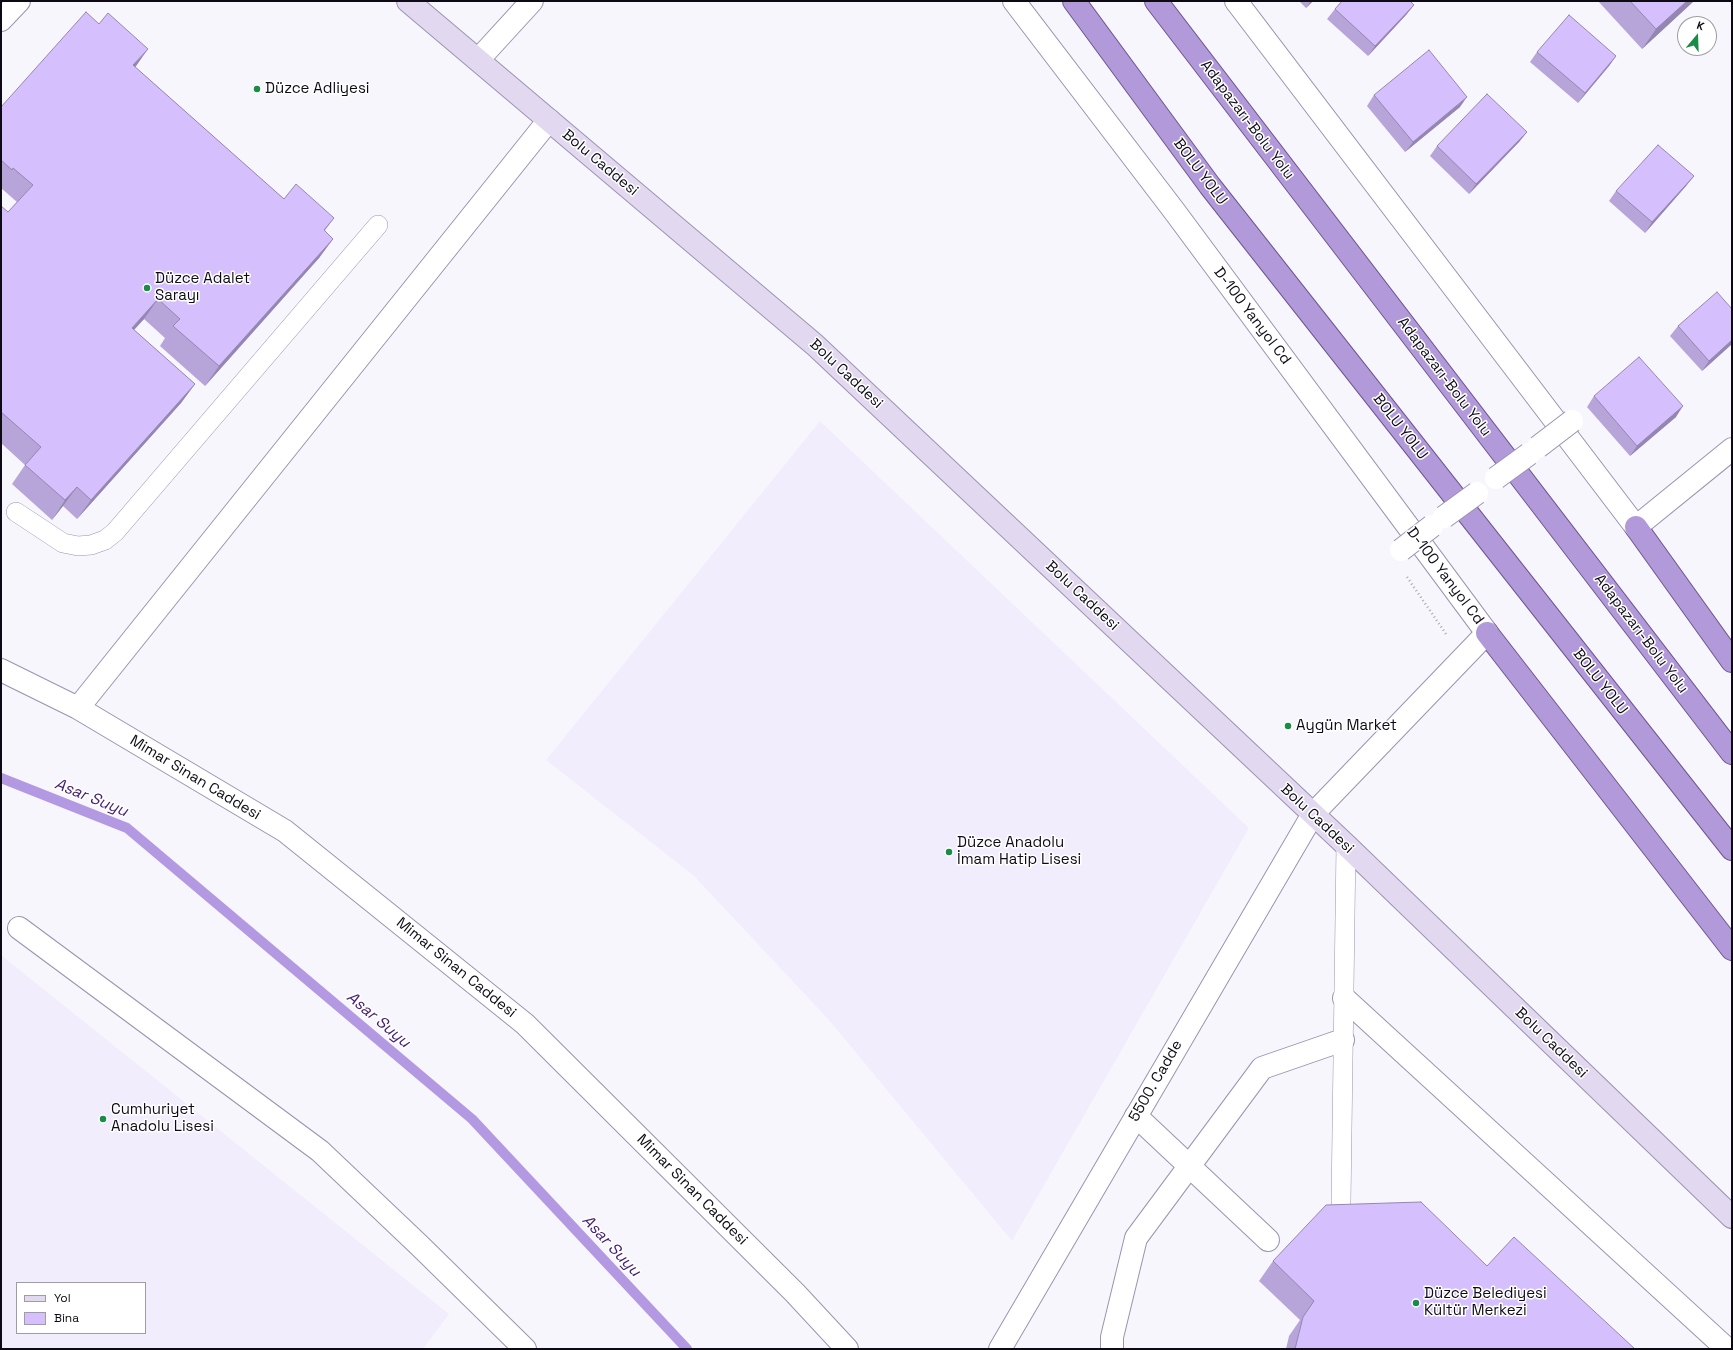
<!DOCTYPE html>
<html>
<head>
<meta charset="utf-8">
<style>
  body { margin:0 }
  #map { position:relative; width:1733px; height:1350px; overflow:hidden; background:#f8f6fd; font-family:"Space Grotesk",sans-serif }
  canvas { display:block }
  .frame { position:absolute; inset:0; border:2px solid #0e0a15; pointer-events:none }
  .legend { position:absolute; left:16px; top:1282px; width:130px; height:52px; box-sizing:border-box; background:#fff; border:1px solid #9f9da1; margin:0; padding:5px 7px; list-style:none; font-size:12px; color:#0e0a15 }
  .legend li { display:flex; align-items:center; gap:8px; height:20px }
  .legend b { width:20px; border:1px solid #9f9da1 }
  .north { position:absolute; left:1677px; top:16px; width:40px; height:40px; box-sizing:border-box; background:#fff; border:1px solid #9f9da1; border-radius:50%; rotate:19deg; font-size:11px; font-weight:700; line-height:16px; text-align:center; color:#0e0a15 }
  .north::after { content:''; display:block; margin:auto; width:14px; height:18px; background:#1b8c45; clip-path:polygon(50% 0,100% 100%,50% 72%,0 100%) }
</style>
</head>
<body>
<div id="map">
<canvas width="1733" height="1350"></canvas>
<div class="frame"></div>
<ul class="legend">
<li><b style="height:5px;background:#e2d9f1"></b>Yol</li>
<li><b style="height:11px;background:#d5c0fd"></b>Bina</li>
</ul>
<div class="north">K</div>
</div>
<script>
const g = document.querySelector('canvas').getContext('2d');
g.lineJoin = 'round';
function paint(path, color) { g.fillStyle = color; g.fill(path, 'evenodd'); }
const poly = rows => new Path2D(rows.map(r => 'M' + r).join(''));
function trace(path, color, width, dash) { g.strokeStyle = color; g.lineWidth = width; g.lineCap = dash ? 'butt' : 'round'; g.setLineDash(dash || []); g.stroke(path); }
function write(font, color, halo, rows, align = 'center') {
  g.font = font + ' "Space Grotesk",sans-serif'; g.lineWidth = 3; g.setLineDash([]); g.textBaseline = 'middle'; g.strokeStyle = halo; g.fillStyle = color; for (const [text, x, y, turn = 0] of rows) {
    g.save(); g.translate(x, y); g.rotate((+turn || 0) * Math.PI / 180); g.textAlign = isNaN(turn) ? turn : align; if (halo) g.strokeText(text, 0, 0); g.fillText(text, 0, 0); g.restore();
  }
}
paint(poly([
  [820,421,1249,828,1012,1241,828,1019,694,876,546,760],
  [1,955,449,1314,423,1349,1,1349],
  [17,1283,145,1283,145,1333,17,1333]
]), '#f2edfd');
trace(poly([
  [1,778,127,828,472,1119,687,1349]
]), '#b399e2', 10);
const service = poly([
  [16,512,63,543,78,546,91,545,105,540,115,532,378,225],
  [1341,1202,1346,845]
]);
const pedestrian = poly([
  [1344,998,1727,1349],
  [1136,1116,1268,1240],
  [1112,1349,1112,1337,1136,1238,1262,1068,1343,1040]
]);
const minor = poly([
  [1,20,19,1],
  [478,60,532,1],
  [1,670,78,708,285,831,525,1024,795,1293,847,1349],
  [78,708,549,120],
  [1313,814,1487,633],
  [19,928,320,1151,419,1245,525,1349]
]);
const tertiary = poly([
  [1014,1,1175,212,1487,633],
  [1236,1,1636,527,1732,449],
  [1000,1349,1313,814]
]);
const secondary = poly([
  [408,1,815,345,1346,845,1732,1217]
]);
const trunk = poly([
  [1074,1,1210,186,1732,849],
  [1156,1,1732,753],
  [1636,527,1732,661],
  [1487,633,1732,949]
]);
trace(service, '#9c93b0', 20);
trace(pedestrian, '#9c93b0', 24);
trace(minor, '#9c93b0', 24);
trace(tertiary, '#9c93b0', 24);
trace(secondary, '#9c93b0', 24);
trace(trunk, '#6c578f', 24);
trace(poly([
  [1407,577,1446,634]
]), '#aaa7af', 2.5, [1, 3]);
trace(service, '#fff', 19);
trace(pedestrian, '#fff', 22);
trace(minor, '#fff', 22);
trace(tertiary, '#fff', 22);
trace(secondary, '#e2d9f1', 22);
trace(trunk, '#b29ada', 22);
const pedestrianBridge = poly([
  [1538,447,1572,421],
  [1496,478,1529,454],
  [1444,517,1477,493],
  [1401,550,1432,526]
]);
trace(pedestrianBridge, '#9c93b0', 24, []);
trace(pedestrianBridge, '#fff', 22);
paint(poly([
  [1299,1,1313,1,1306,8],
  [1598,1,1694,1,1642,49],
  [1414,5,1406,15,1368,56,1327,19,1335,9],
  [1537,52,1616,56,1609,66,1578,103,1530,62],
  [135,67,284,199,325,231,333,239,319,258,205,386,160,346,165,338,144,319,134,330,195,384,181,403,77,519,63,506,52,520,12,484,25,465,1,443,1,206,8,212,17,202,1,188,1,107],
  [1374,95,1460,107,1405,152,1367,106],
  [1527,132,1519,142,1469,194,1430,156,1437,146],
  [1694,176,1686,186,1645,233,1609,201,1616,191],
  [1732,309,1732,344,1702,371,1670,336,1678,326],
  [1594,396,1676,417,1630,456,1587,407],
  [1273,1261,1487,1266,1635,1349,1286,1349,1289,1336,1300,1320,1259,1281]
]), '#b7a5da');
paint(poly([
  [1311,1,1313,1,1306,8],
  [1687,1,1694,1,1642,49,1656,29],
  [1414,5,1406,15,1368,56,1375,46],
  [148,49,134,69,133,65],
  [1616,56,1609,66,1578,103,1585,93],
  [1467,97,1460,107,1405,152,1413,142],
  [1527,132,1519,142,1469,194,1476,184],
  [1694,176,1686,186,1645,233,1652,222],
  [334,218,320,237,324,230],
  [333,239,319,258,205,386,219,366],
  [158,299,144,319,118,347,132,328],
  [1732,340,1732,344,1702,371,1709,361],
  [195,384,181,403,77,519,91,500],
  [1683,406,1676,417,1630,456,1637,446],
  [77,487,63,506,52,520,65,500]
]), '#9586b1');
const building = poly([
  [1342,1,1410,1,1414,5,1375,46,1335,9,1342,1],
  [1630,1,1687,1,1656,29,1630,1],
  [86,12,99,24,108,13,148,49,133,65,284,199,296,184,334,218,324,230,333,239,219,366,173,326,180,319,158,299,132,328,195,384,91,500,77,487,65,500,25,465,41,447,1,412,1,206,8,212,33,185,13,168,12,170,1,160,1,107,86,12],
  [1569,15,1616,56,1585,93,1537,52,1569,15],
  [1429,50,1467,97,1413,142,1374,95,1429,50],
  [1487,94,1527,132,1476,184,1437,146,1487,94],
  [1658,145,1694,176,1652,222,1616,191,1658,145],
  [1717,292,1732,309,1732,340,1709,361,1678,326,1717,292],
  [1639,357,1683,406,1637,446,1594,396,1639,357],
  [1421,1202,1487,1266,1514,1237,1635,1349,1295,1349,1303,1317,1314,1301,1273,1261,1326,1205,1421,1202]
]);
paint(building, '#d5c0fd');
trace(building, '#9586b1', 1);
for (const [x, y, r, color] of [
  [257,89,4,"#1b8c45"],
  [147,288,4,"#1b8c45"],
  [1288,726,4,"#1b8c45"],
  [949,852,4,"#1b8c45"],
  [103,1119,4,"#1b8c45"],
  [1416,1303,4,"#1b8c45"]
]) { const dot = new Path2D(); dot.arc(x, y, r, 0, 2 * Math.PI); g.fillStyle = color; g.fill(dot); trace(dot, '#fff', 1.5); }
write('15px', '#0e0a15', '#fff', [
  ["Düzce Adliyesi",265,89],
  ["Düzce Adalet",155,279],
  ["Sarayı",155,296],
  ["Aygün Market",1296,726],
  ["Düzce Anadolu",957,843],
  ["İmam Hatip Lisesi",957,860],
  ["Cumhuriyet",111,1110],
  ["Anadolu Lisesi",111,1127],
  ["Düzce Belediyesi",1424,1294],
  ["Kültür Merkezi",1424,1311]
], 'left');
write('15px', '#0e0a15', '#fff', [
  ["Adapazarı-Bolu Yolu",1247,120,53],
  ["Bolu Caddesi",600,163,40],
  ["BOLU YOLU",1200,172,53],
  ["D-100 Yanyol Cd",1252,316,53],
  ["Bolu Caddesi",846,374,43],
  ["Adapazarı-Bolu Yolu",1444,377,53],
  ["BOLU YOLU",1400,427,52],
  ["D-100 Yanyol Cd",1445,576,53],
  ["Bolu Caddesi",1082,596,43],
  ["Adapazarı-Bolu Yolu",1641,634,53],
  ["BOLU YOLU",1600,682,52],
  ["Mimar Sinan Caddesi",195,778,31],
  ["Bolu Caddesi",1317,819,43],
  ["Mimar Sinan Caddesi",456,968,39],
  ["Bolu Caddesi",1551,1043,44],
  ["5500. Cadde",1156,1081,-60],
  ["Mimar Sinan Caddesi",692,1190,45]
]);
write('italic 16px', '#451d72', '#fff', [
  ["Asar Suyu",91,798,22],
  ["Asar Suyu",378,1020,40],
  ["Asar Suyu",611,1246,47]
]);
</script>
</body>
</html>
